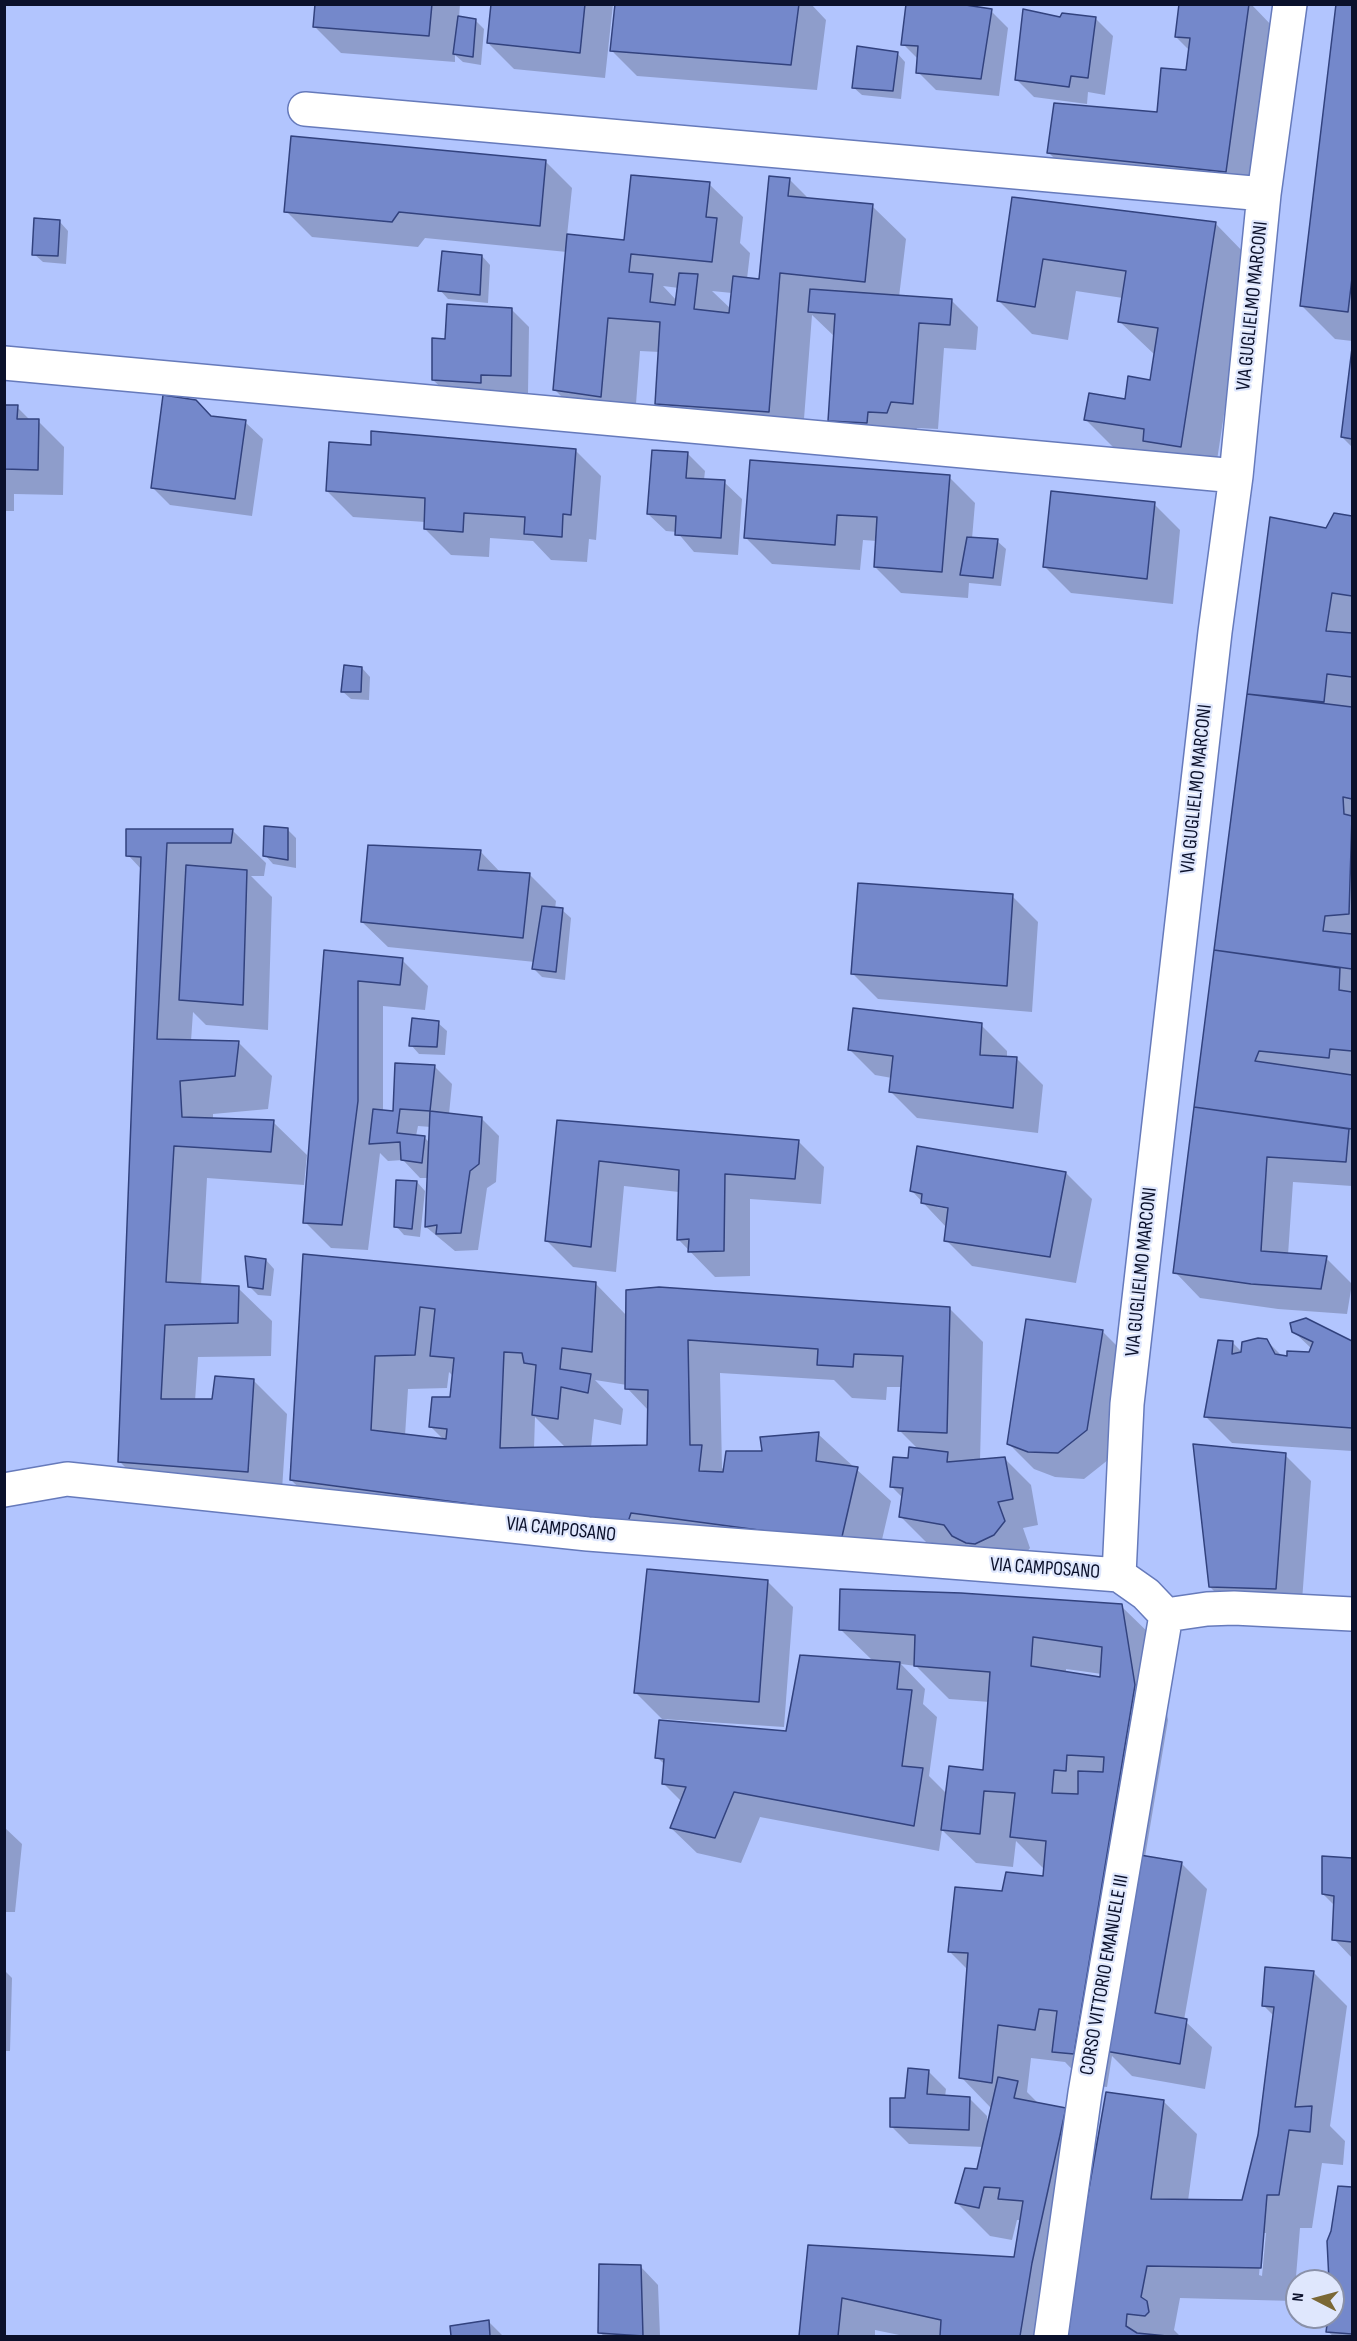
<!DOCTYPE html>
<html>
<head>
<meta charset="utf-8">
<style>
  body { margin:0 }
  #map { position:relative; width:1357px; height:2341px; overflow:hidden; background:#b2c5fe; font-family:"Sofia Sans Condensed",sans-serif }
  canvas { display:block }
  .frame { position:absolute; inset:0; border:6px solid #0b112b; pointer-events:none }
  .north { position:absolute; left:1285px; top:2269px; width:60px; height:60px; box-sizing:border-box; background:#dfe7fd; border:2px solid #8a91a9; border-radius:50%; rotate:276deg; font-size:16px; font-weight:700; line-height:24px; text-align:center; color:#0b112b }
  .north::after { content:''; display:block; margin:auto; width:21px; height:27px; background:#7a6836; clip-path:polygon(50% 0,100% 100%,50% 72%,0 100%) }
</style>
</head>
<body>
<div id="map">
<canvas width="1357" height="2341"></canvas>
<div class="frame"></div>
<div class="north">N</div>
</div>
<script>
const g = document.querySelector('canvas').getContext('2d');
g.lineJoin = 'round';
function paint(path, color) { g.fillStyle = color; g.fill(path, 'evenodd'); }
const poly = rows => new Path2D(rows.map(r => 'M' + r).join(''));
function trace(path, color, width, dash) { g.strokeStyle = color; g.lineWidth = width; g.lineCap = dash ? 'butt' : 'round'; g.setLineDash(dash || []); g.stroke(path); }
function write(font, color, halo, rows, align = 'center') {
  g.font = font + ' "Sofia Sans Condensed",sans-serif'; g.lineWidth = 4.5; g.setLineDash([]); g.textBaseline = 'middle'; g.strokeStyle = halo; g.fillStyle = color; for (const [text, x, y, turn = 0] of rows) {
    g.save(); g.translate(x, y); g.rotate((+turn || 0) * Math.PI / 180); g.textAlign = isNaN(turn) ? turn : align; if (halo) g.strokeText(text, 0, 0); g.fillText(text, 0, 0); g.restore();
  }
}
paint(poly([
  [317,4,460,4,459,18,476,21,484,29,481,65,463,62,455,55,455,62,341,53,315,27],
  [492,4,613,4,605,78,514,69,488,43],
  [616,4,811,4,826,20,817,90,637,76,611,50],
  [1180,4,1251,4,1274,28,1252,197,1074,178,1048,152,1158,114,1188,71,1190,51,1176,37],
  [1338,4,1352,4,1352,341,1335,339,1302,306],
  [991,11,1008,28,999,96,936,90,918,72,919,60,903,44],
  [1095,18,1113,36,1105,95,1088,92,1087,104,1034,97,1016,79,1062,19],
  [897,53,905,62,901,99,862,95,853,87],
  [546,162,572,188,567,236,625,241,709,184,743,217,740,243,750,253,747,279,760,281,790,180,809,199,872,206,906,239,899,297,952,301,978,327,976,350,944,348,938,429,917,428,913,438,855,446,829,420,835,337,812,315,802,445,690,437,657,404,660,352,640,351,634,430,588,423,555,390,567,252,425,238,418,247,312,237,286,211],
  [663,286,679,288,677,301],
  [712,291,732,293,731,309],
  [1014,198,1215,223,1248,257,1214,480,1119,453,1086,420,1127,401,1151,381,1155,355,1119,321,1123,298,1076,291,1068,340,1032,334,998,300],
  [60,222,68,231,66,264,43,262,34,254],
  [482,256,490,265,488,303,448,299,440,290],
  [511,309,529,327,528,393,498,392,451,397,433,380,446,341],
  [1352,357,1352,447,1342,437],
  [4,407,17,407,31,421,38,421,64,447,63,495,14,494,14,511,4,511],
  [211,417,245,422,263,439,252,516,170,505,152,487],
  [372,447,575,450,601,476,596,540,589,539,587,562,551,560,533,541,490,538,489,557,451,555,425,529,425,522,353,517,327,491],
  [688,454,705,471,704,480,724,482,742,499,738,555,694,552,677,532,666,531,648,514],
  [949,477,975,503,972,539,997,541,1006,549,1001,586,969,583,968,598,901,593,875,567,877,541,863,540,860,570,772,564,746,538],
  [1154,504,1180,530,1173,604,1071,593,1045,567],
  [1335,515,1352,517,1352,1186,1293,1182,1288,1255,1326,1258,1352,1284,1347,1314,1278,1309,1200,1298,1175,1272,1271,519,1327,529],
  [362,668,370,677,369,700,351,699,342,691],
  [287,829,296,838,296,868,273,864,265,855],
  [127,830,232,830,266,863,264,876,251,876,272,897,268,1030,206,1025,193,1012,191,1041,238,1042,272,1076,268,1109,213,1114,213,1120,273,1122,307,1155,304,1185,207,1178,201,1286,238,1288,272,1321,271,1356,198,1357,195,1401,214,1401,254,1381,287,1414,281,1505,153,1495,119,1461,142,870,128,855],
  [480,851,501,873,530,875,556,901,555,909,562,910,571,918,565,980,542,977,534,969,535,962,388,947,362,922],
  [1012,896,1038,922,1032,1012,878,999,852,973],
  [326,952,402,960,428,986,425,1010,383,1006,383,1112,395,1113,434,1066,452,1084,449,1114,481,1118,499,1136,496,1182,487,1188,478,1250,455,1251,426,1227,428,1178,420,1178,403,1160,388,1161,380,1153,368,1250,331,1248,305,1222],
  [418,1126,431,1127,430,1143,424,1137,416,1136],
  [438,1023,447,1031,445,1055,419,1054,411,1045],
  [981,1025,1007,1051,1007,1058,1017,1059,1043,1085,1038,1133,917,1118,891,1092,892,1078,875,1075,849,1049],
  [559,1121,798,1141,824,1167,821,1204,750,1199,750,1276,715,1277,678,1239,679,1192,624,1186,616,1272,573,1267,547,1241],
  [1066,1173,1092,1199,1076,1283,972,1266,946,1240,947,1228,912,1191],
  [937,1204,955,1210,937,1207],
  [417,1182,425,1191,420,1237,404,1235,396,1226],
  [305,1256,595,1283,627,1316,949,1308,983,1342,980,1461,1005,1459,1031,1485,1038,1525,1023,1528,1030,1548,1020,1561,926,1542,900,1516,903,1498,891,1486,909,1460,919,1450,900,1431,902,1387,887,1387,886,1400,852,1398,834,1380,720,1373,722,1468,725,1471,764,1453,818,1434,891,1501,874,1574,664,1545,660,1557,325,1513,291,1480],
  [449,1372,454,1377,451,1399,431,1427,445,1441,405,1436,408,1389,447,1388],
  [595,1380,627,1385,627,1388,649,1411,648,1446,591,1447,594,1419,621,1425,623,1409],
  [535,1417,566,1448,534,1449],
  [266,1260,274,1269,271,1296,258,1295,249,1286],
  [1306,1320,1352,1342,1352,1451,1232,1443,1206,1417,1233,1343,1243,1353,1266,1340,1283,1357,1310,1353,1312,1349,1293,1331],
  [1102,1331,1128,1357,1113,1456,1084,1479,1055,1477,1034,1469,1008,1443],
  [1285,1455,1311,1481,1301,1614,1236,1613,1210,1587],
  [767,1581,793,1607,784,1727,662,1719,636,1693],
  [1121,1606,1155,1639,1168,1720,1145,1857,1181,1863,1207,1889,1184,2020,1212,2047,1205,2089,1132,2076,1112,2056,1107,2087,1087,2085,1065,2062,1031,2058,1027,2092,1039,2104,1065,2109,1099,2143,1163,2101,1197,2134,1188,2201,1243,2202,1259,2135,1274,2016,1263,2005,1314,1973,1347,2006,1330,2126,1345,2141,1343,2165,1322,2163,1312,2228,1300,2228,1294,2301,1180,2298,1174,2330,1180,2336,1065,2336,1092,2185,1089,2184,1058,2336,904,2336,875,2330,875,2336,801,2336,809,2247,1015,2258,1021,2220,1017,2220,1012,2240,990,2236,957,2203,978,2171,984,2147,909,2144,892,2127,906,2100,929,2072,946,2089,945,2097,970,2099,987,2116,987,2126,992,2109,961,2077,968,1970,949,1951,1003,1893,1044,1877,1045,1870,1016,1841,1013,1867,976,1863,942,1830,939,1851,760,1817,741,1863,697,1853,671,1828,682,1802,664,1784,665,1765,657,1757,787,1733,873,1661,840,1629],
  [901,1664,916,1666,949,1699,990,1702,985,1772,947,1794,929,1776,937,1717,923,1704,925,1689],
  [1066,1669,1102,1674,1101,1679,1066,1673],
  [1263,2233,1266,2233,1262,2276,1259,2275],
  [4,1827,22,1844,15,1912,4,1912],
  [1324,1858,1352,1860,1352,1958,1334,1939,1335,1906,1323,1894],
  [4,1970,12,1978,10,2051,4,2051],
  [1340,2187,1352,2188,1352,2336,1333,2336,1328,2332,1330,2317,1333,2317,1333,2281,1331,2281,1332,2231],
  [641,2267,658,2285,660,2336,604,2336,599,2332],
  [489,2322,503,2336,452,2336,452,2328]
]), '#0003');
const building = poly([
  [315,4,432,4,429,36,313,27,315,4],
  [491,4,585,4,580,53,487,43,491,4],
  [615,4,799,4,791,65,610,51,615,4],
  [906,4,959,4,992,9,981,79,916,73,918,46,901,45,906,4],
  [1179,4,1249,4,1226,172,1047,153,1054,103,1157,112,1161,68,1186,70,1190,38,1175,37,1179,4],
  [1336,4,1352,4,1352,278,1348,312,1300,306,1336,4],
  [1023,9,1060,17,1062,13,1096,17,1088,78,1071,76,1069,87,1015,80,1023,9],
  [458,16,476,19,473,57,453,54,458,16],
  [857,46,898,52,893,91,852,88,857,46],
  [291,136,546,160,540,226,399,212,392,222,284,212,291,136],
  [631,175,710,182,706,217,717,218,712,262,631,254,629,272,653,274,650,302,675,305,679,273,698,274,694,309,729,313,733,276,759,279,769,176,790,178,788,196,873,204,865,282,780,273,769,412,655,404,660,322,608,318,601,397,553,390,567,234,624,240,631,175],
  [1012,197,1216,222,1181,447,1143,441,1144,429,1084,420,1089,393,1125,399,1128,376,1150,380,1158,328,1118,322,1126,271,1043,259,1035,307,997,301,1012,197],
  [34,218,60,220,58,256,32,255,34,218],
  [442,251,482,255,480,295,438,291,442,251],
  [810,289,952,299,950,325,919,323,913,404,891,402,887,413,868,412,867,423,828,421,835,314,808,312,810,289],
  [447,304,512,308,511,376,481,375,481,383,432,380,432,338,445,339,447,304],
  [1352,348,1352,439,1341,437,1352,348],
  [163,395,196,400,211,416,246,420,235,499,151,488,163,395],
  [4,405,18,405,17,419,39,419,38,470,4,469,4,405],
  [371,431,576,449,571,515,563,514,562,537,524,534,525,517,464,513,463,532,424,529,425,498,326,491,329,442,371,445,371,431],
  [652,450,688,452,686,478,725,480,721,538,675,535,676,516,647,514,652,450],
  [750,460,950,475,942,572,874,567,877,517,837,515,835,545,744,538,750,460],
  [1051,491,1155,502,1147,579,1043,567,1051,491],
  [1334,513,1352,516,1352,596,1332,593,1326,631,1352,633,1352,677,1327,674,1324,702,1247,694,1270,517,1326,528,1334,513],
  [967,537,998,539,993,578,960,575,967,537],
  [344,665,362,667,361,692,341,692,344,665],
  [1247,694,1352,707,1352,799,1343,797,1344,814,1352,816,1349,914,1325,916,1323,931,1352,934,1352,969,1214,950,1247,694],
  [264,826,288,828,288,860,263,856,264,826],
  [126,829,233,829,231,843,167,843,157,1039,239,1041,235,1076,180,1081,182,1117,274,1120,271,1152,174,1146,166,1282,239,1286,238,1323,165,1325,161,1399,212,1399,215,1376,254,1379,248,1472,118,1462,141,857,126,856,126,829],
  [368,845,481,850,478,870,530,873,523,938,361,922,368,845],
  [186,865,247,870,243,1005,179,1000,186,865],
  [858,883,1013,894,1007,986,851,974,858,883],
  [542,906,563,908,556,972,532,969,542,906],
  [324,950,403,958,400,985,358,981,358,1101,342,1225,303,1223,324,950],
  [1214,950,1340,968,1339,990,1352,992,1352,1051,1330,1049,1329,1058,1259,1051,1255,1061,1352,1075,1352,1129,1194,1107,1214,950],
  [853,1008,982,1023,980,1055,1017,1057,1013,1108,889,1092,893,1056,848,1050,853,1008],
  [412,1018,439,1021,437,1047,409,1046,412,1018],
  [395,1063,435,1065,430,1111,400,1109,397,1133,425,1136,422,1163,401,1160,400,1142,369,1144,373,1109,393,1111,395,1063],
  [1194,1107,1349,1129,1346,1162,1267,1157,1261,1251,1327,1256,1321,1289,1251,1284,1173,1273,1194,1107],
  [430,1111,482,1117,479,1164,470,1171,461,1233,436,1234,437,1225,425,1227,430,1111],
  [557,1120,799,1140,795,1179,725,1174,724,1251,688,1252,689,1239,677,1240,679,1170,599,1161,591,1247,545,1241,557,1120],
  [917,1146,1066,1172,1050,1257,944,1241,948,1208,921,1203,922,1194,910,1191,917,1146],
  [396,1180,417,1181,412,1229,394,1227,396,1180],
  [303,1254,596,1282,592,1352,562,1348,560,1369,591,1374,588,1393,561,1387,558,1419,532,1415,536,1365,524,1363,522,1353,504,1352,500,1448,647,1445,648,1390,625,1389,626,1290,659,1287,950,1307,947,1433,898,1431,903,1356,854,1354,853,1367,817,1365,818,1349,688,1340,690,1445,702,1445,699,1471,723,1472,726,1451,762,1451,760,1437,819,1432,816,1461,858,1467,841,1541,631,1513,627,1525,290,1480,303,1254],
  [420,1307,435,1309,430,1356,454,1358,450,1397,432,1397,429,1427,447,1429,446,1439,371,1430,375,1356,415,1355,420,1307],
  [245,1256,266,1259,263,1289,248,1287,245,1256],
  [1306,1318,1352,1341,1352,1428,1204,1417,1218,1340,1233,1341,1232,1354,1241,1352,1242,1342,1258,1338,1267,1339,1275,1354,1287,1356,1287,1351,1309,1352,1313,1342,1292,1332,1290,1323,1306,1318],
  [1026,1319,1103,1330,1087,1430,1058,1453,1028,1452,1007,1444,1026,1319],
  [1193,1444,1286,1453,1276,1589,1209,1587,1193,1444],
  [909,1447,948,1452,947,1462,1005,1457,1013,1499,998,1502,1005,1521,994,1535,975,1544,966,1543,952,1536,944,1525,899,1517,903,1488,890,1487,893,1457,908,1458,909,1447],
  [647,1569,768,1580,759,1702,634,1693,647,1569],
  [840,1589,961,1593,1122,1604,1135,1685,1074,2054,1052,2052,1057,2011,1039,2009,1035,2030,998,2025,992,2083,959,2078,968,1953,948,1952,955,1887,1002,1891,1006,1872,1043,1876,1046,1841,1010,1837,1015,1793,984,1791,980,1834,941,1830,949,1766,983,1770,990,1672,914,1666,915,1635,839,1630,840,1589],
  [1033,1637,1102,1647,1100,1677,1031,1666,1033,1637],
  [1067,1755,1104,1757,1103,1772,1078,1771,1078,1794,1052,1793,1054,1770,1066,1771,1067,1755],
  [800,1655,900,1662,897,1689,912,1690,902,1766,923,1768,914,1826,734,1792,715,1838,670,1828,686,1787,662,1784,664,1759,655,1758,659,1720,786,1731,800,1655],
  [1140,1855,1182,1862,1155,2013,1187,2019,1180,2064,1105,2051,1140,1855],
  [1322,1856,1352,1858,1352,1942,1332,1940,1334,1896,1322,1894,1322,1856],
  [1265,1967,1314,1971,1295,2107,1312,2106,1310,2132,1289,2130,1279,2195,1267,2195,1261,2268,1147,2266,1141,2297,1147,2301,1149,2312,1145,2316,1127,2314,1126,2326,1137,2333,1167,2336,1063,2336,1106,2092,1164,2100,1151,2199,1242,2200,1258,2135,1274,2007,1262,2006,1265,1967],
  [908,2068,929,2070,927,2094,970,2097,969,2130,890,2127,890,2098,905,2098,908,2068],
  [998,2077,1018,2081,1014,2098,1066,2108,1032,2263,1020,2336,940,2336,941,2320,842,2298,838,2336,799,2336,808,2245,1014,2257,1023,2201,998,2199,1000,2188,984,2187,979,2208,955,2203,965,2168,977,2169,998,2077],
  [1338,2186,1352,2187,1352,2334,1326,2332,1328,2317,1333,2317,1333,2281,1329,2281,1327,2241,1331,2231,1338,2186],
  [599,2264,641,2265,643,2336,598,2333,599,2264],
  [489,2320,490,2336,451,2336,450,2326,489,2320]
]);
paint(building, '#7488cb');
trace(building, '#32427e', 1.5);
const minor = poly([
  [305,109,1264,194],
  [4,363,1236,476],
  [4,1490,67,1479,588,1534,1119,1575],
  [1119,1575,1127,1404,1215,632,1236,476,1264,194,1290,4],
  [1119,1575,1146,1594,1166,1615,1207,1609,1234,1608,1352,1614],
  [1051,2336,1085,2093,1166,1615]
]);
trace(minor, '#667abb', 36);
trace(minor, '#fff', 33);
write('20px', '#0b112b', '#dfe7fd', [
  ["VIA GUGLIELMO MARCONI",1253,306,-84],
  ["VIA GUGLIELMO MARCONI",1197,789,-84],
  ["VIA GUGLIELMO MARCONI",1142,1272,-84],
  ["VIA CAMPOSANO",561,1530,6],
  ["VIA CAMPOSANO",1045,1569,4],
  ["CORSO VITTORIO EMANUELE III",1105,1975,-80]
]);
</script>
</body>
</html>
